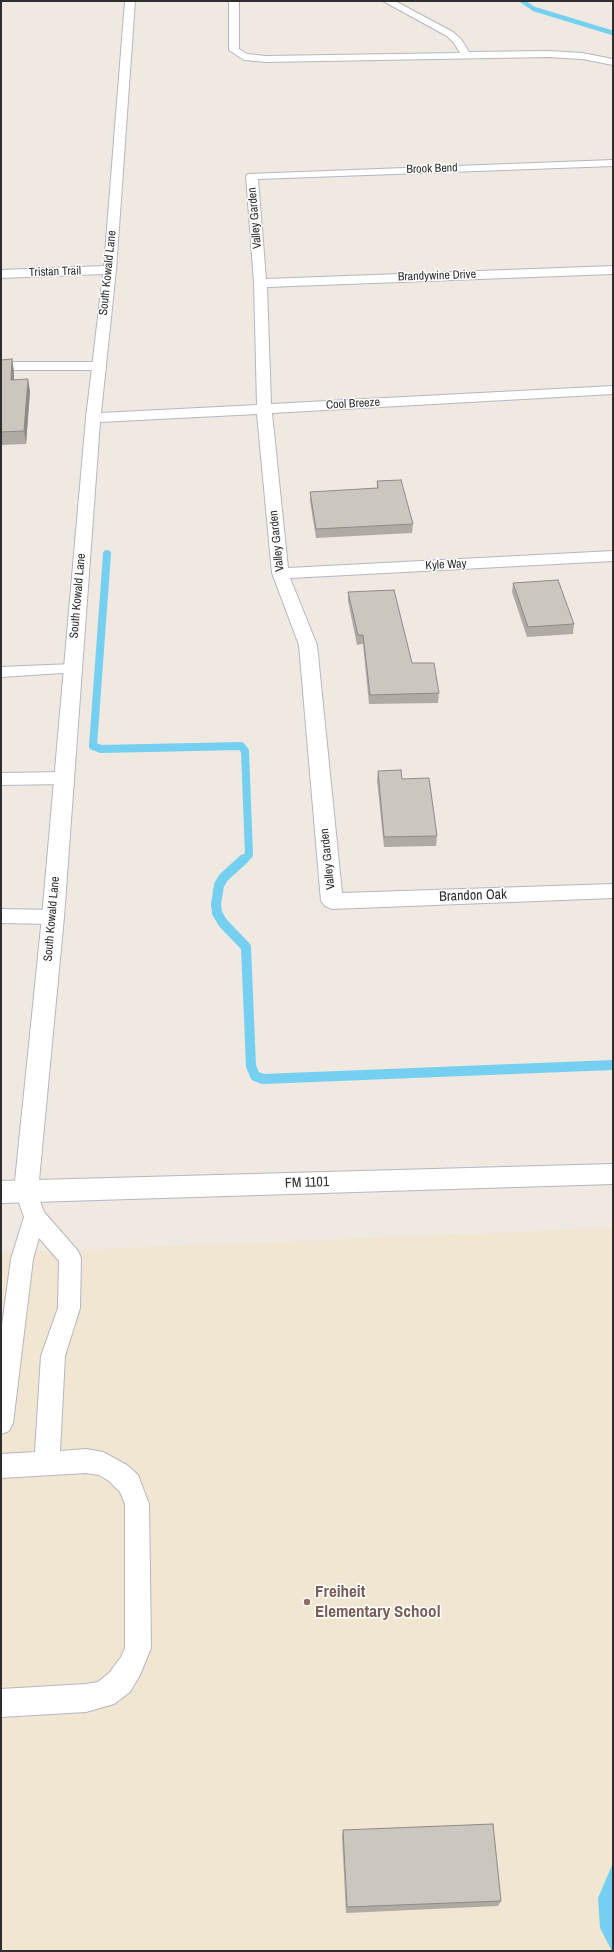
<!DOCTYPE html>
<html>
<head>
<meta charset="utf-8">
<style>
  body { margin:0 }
  #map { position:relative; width:614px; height:1952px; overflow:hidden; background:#efe9e1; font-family:"Archivo Narrow",sans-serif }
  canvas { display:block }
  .frame { position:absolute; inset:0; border:2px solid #2e2e2e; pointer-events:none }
</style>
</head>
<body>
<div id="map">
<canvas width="614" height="1952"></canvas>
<div class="frame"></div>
</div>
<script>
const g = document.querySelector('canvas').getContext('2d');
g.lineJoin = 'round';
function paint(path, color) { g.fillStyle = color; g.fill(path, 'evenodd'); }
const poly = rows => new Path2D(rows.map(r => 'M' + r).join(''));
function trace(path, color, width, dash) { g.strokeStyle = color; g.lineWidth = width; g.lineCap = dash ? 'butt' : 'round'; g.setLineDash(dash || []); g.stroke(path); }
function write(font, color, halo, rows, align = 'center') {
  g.font = font + ' "Archivo Narrow",sans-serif'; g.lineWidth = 3; g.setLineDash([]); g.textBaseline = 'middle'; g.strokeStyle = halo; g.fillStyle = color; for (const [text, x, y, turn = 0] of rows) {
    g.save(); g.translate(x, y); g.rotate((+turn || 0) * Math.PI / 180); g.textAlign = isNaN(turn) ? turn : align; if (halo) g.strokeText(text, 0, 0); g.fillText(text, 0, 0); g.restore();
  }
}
paint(poly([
  [613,1228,613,1951,1,1951,1,1253]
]), '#f0e6d1');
paint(poly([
  [613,1863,613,1951,612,1951,600,1928,598,1898]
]), '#75cff0');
trace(poly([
  [522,1,534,9,613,33]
]), '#75cff0', 4.5);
trace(poly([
  [107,554,93,746,101,749,241,746,245,751,249,855,243,860]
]), '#75cff0', 8);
trace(poly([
  [244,859,224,877,219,885,216,904,217,913,223,923,246,947,251,1066,255,1076,263,1079,613,1065]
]), '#75cff0', 10);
const lane = poly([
  [1,362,98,362,104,366,98,370,1,370,1,362],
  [73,664,78,666,81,669,78,672,1,677,1,667,73,664],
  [64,772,70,774,72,778,70,782,64,784,1,785,1,773,64,772],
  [1,909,53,910,59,912,62,917,59,922,53,924,1,923,1,909],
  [26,1182,34,1185,44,1212,78,1251,81,1258,80,1308,65,1356,60,1451,86,1449,103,1452,127,1465,138,1475,149,1504,151,1648,140,1675,130,1692,114,1704,86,1712,1,1717,1,1689,86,1684,98,1682,110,1672,121,1657,125,1648,125,1504,120,1492,109,1481,99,1475,86,1473,1,1478,1,1454,35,1452,41,1356,58,1308,59,1261,39,1238,33,1259,13,1423,9,1431,1,1434,1,1333,11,1259,24,1217,15,1191,18,1185,26,1182]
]);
const street = poly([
  [125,1,135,1,116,270,101,413,257,405,254,283,246,176,248,174,613,160,613,166,258,179,266,279,613,266,613,274,267,287,271,404,613,386,613,394,272,413,288,568,613,551,613,561,290,578,317,645,342,893,613,884,613,898,332,909,325,906,321,901,299,645,272,573,257,414,100,422,64,917,38,1191,35,1198,26,1202,17,1198,14,1191,42,917,86,418,103,274,1,278,1,270,104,266,125,1],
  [229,1,239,1,239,49,247,54,266,56,460,53,454,43,447,36,383,1,395,1,453,32,461,39,469,52,549,51,582,53,613,59,613,65,582,59,549,57,266,62,244,60,229,50,229,1]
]);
const secondary = poly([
  [613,1164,613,1184,1,1203,1,1181,613,1164]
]);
trace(lane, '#b4b7c1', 2);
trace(street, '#b4b7c1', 2);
trace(secondary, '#b4b7c1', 2);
paint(lane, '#fff');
paint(street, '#fff');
paint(secondary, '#fff');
paint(poly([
  [12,359,14,372,14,379,30,391,26,444,1,445,1,360],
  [377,481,413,524,412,533,316,538,310,501,310,492,377,488],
  [513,583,574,624,573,634,527,637,512,592],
  [348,592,439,693,438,703,369,704,363,644,357,645,348,601],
  [378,771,402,779,437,836,436,846,384,847,377,780],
  [343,1830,501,1901,498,1906,346,1913,342,1836]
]), '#afaba4');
paint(poly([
  [12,359,14,372,13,392,11,380],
  [28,379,30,391,26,444,24,431]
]), '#8e8b86');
const building = poly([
  [12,359,11,380,28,379,24,431,1,432,1,360,12,359],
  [401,480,413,524,316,529,310,492,378,488,377,481,401,480],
  [558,580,574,624,528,627,513,583,558,580],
  [394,590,412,663,434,663,439,693,370,695,363,635,358,635,348,592,394,590],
  [401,770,402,779,429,778,437,836,384,837,378,771,401,770],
  [493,1824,501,1901,347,1907,343,1830,493,1824]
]);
paint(building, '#cbc7bf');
trace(building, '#8e8b86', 1);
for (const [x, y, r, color] of [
  [307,1602,4,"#8d6e63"]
]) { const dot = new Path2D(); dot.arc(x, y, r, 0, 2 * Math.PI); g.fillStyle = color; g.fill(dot); trace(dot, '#fff', 1.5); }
write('12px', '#2e2e2e', '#fff', [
  ["Brook Bend",432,169,-2],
  ["Valley Garden",255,218,-95],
  ["Tristan Trail",55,272,-2],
  ["South Kowald Lane",108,273,-84],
  ["Brandywine Drive",437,276,-2],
  ["Cool Breeze",353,404,-3],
  ["Valley Garden",277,541,-96],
  ["Kyle Way",446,565,-3],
  ["South Kowald Lane",78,596,-85],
  ["Valley Garden",328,859,-96],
  ["South Kowald Lane",52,919,-85]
]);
write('14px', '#2e2e2e', '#fff', [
  ["Brandon Oak",473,896,-2],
  ["FM 1101",307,1183,-2]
]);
write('bold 17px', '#785e54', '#fff', [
  ["Freiheit",315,1592],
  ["Elementary School",315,1612]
], 'left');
</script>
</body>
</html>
